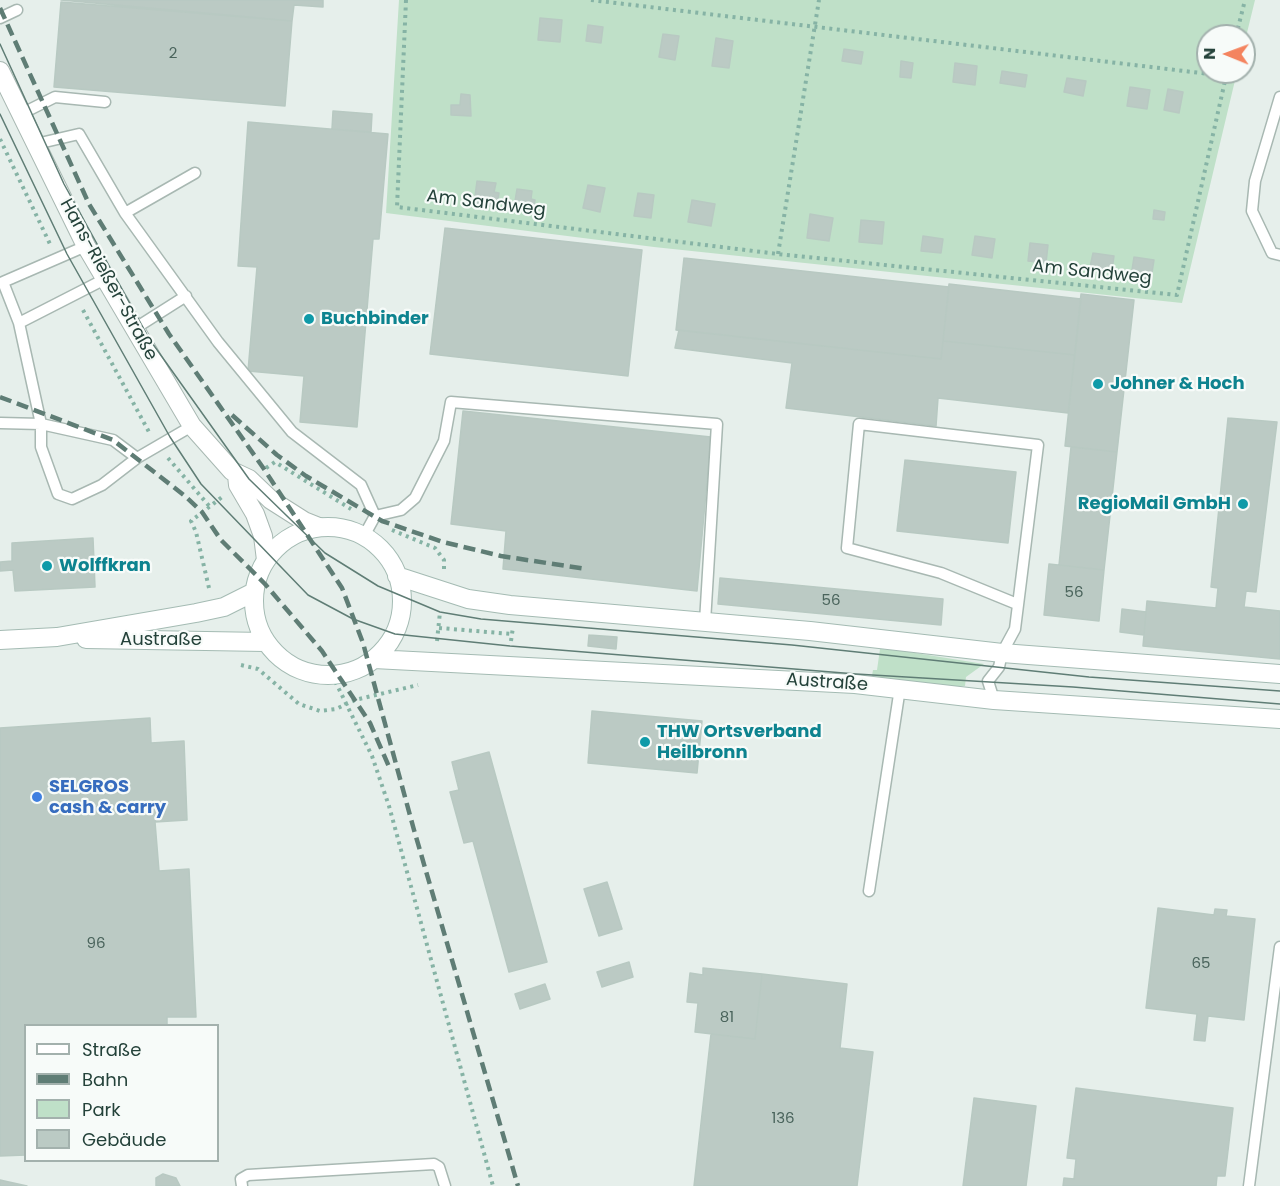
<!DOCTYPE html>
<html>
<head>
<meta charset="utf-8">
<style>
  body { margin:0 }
  #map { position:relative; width:1280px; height:1186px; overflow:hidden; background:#e6efeb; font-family:Poppins,sans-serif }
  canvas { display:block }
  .legend { position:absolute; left:24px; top:1024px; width:195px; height:138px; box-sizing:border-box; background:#f7fbf9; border:2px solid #a3b1ad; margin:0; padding:8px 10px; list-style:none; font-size:18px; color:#24423a }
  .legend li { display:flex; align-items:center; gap:12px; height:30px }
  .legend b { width:30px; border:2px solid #a3b1ad }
  .north { position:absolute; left:1196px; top:24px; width:60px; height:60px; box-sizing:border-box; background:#f7fbf9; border:2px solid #a3b1ad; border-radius:50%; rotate:271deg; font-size:16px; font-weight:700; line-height:24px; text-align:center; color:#24423a }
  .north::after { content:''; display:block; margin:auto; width:21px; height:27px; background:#f4845f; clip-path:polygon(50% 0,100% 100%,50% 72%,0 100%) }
</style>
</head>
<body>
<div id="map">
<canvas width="1280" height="1186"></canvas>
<ul class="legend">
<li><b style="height:8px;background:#fff"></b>Straße</li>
<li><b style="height:8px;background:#5f7d75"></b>Bahn</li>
<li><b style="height:16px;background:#bfe0c8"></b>Park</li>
<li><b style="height:16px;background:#bbcac4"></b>Gebäude</li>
</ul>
<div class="north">N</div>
</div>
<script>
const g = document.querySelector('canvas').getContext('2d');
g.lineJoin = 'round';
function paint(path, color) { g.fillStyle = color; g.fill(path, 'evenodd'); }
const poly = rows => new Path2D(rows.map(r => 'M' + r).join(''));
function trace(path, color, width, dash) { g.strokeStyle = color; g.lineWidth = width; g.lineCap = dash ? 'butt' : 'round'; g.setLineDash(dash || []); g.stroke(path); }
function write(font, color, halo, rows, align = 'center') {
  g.font = font + ' Poppins,sans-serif'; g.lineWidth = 4.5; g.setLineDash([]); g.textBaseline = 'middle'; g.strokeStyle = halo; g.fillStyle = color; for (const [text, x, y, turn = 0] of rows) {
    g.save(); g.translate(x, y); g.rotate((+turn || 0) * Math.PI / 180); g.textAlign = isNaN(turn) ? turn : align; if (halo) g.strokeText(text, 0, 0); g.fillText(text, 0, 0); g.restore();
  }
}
paint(poly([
  [399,0,1255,0,1244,45,1244,36,1208,36,1208,72,1237,72,1182,303,654,247,386,213],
  [880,649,903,651,984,664,966,677,965,686,923,687,871,681,873,670,877,670]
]), '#bfe0c8');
const building = poly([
  [61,0,323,0,323,7,294,5,292,21,61,0],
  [61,2,292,21,285,106,54,87,61,2],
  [540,18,562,20,560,42,538,40,540,18],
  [588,25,603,27,601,43,586,41,588,25],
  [663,34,679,36,675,60,659,57,663,34],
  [716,38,733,41,729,68,712,66,716,38],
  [844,49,863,52,861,64,842,61,844,49],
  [901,61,913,63,911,78,900,77,901,61],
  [955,63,977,66,975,85,953,82,955,63],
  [1002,71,1027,75,1025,87,1000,83,1002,71],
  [1067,78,1086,81,1083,96,1064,92,1067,78],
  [1130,87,1150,90,1147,109,1127,106,1130,87],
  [1168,89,1183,92,1179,113,1164,110,1168,89],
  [461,94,470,95,471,116,451,115,451,105,460,105,461,94],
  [333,111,372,114,371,132,332,129,333,111],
  [248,122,388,134,379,239,373,239,357,427,300,422,304,376,248,371,257,267,238,266,248,122],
  [477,181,496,183,494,192,499,193,497,207,474,204,477,181],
  [588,185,605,188,600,212,583,208,588,185],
  [517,189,532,191,531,199,535,200,533,211,514,207,517,189],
  [638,193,654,195,651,218,634,216,638,193],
  [692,200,715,204,711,226,688,222,692,200],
  [1154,210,1165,212,1164,220,1153,219,1154,210],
  [810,214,833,218,829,241,807,238,810,214],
  [861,220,884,222,882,244,859,242,861,220],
  [445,228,642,250,628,376,430,354,445,228],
  [923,236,943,239,941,253,921,251,923,236],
  [975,236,995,239,992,258,972,255,975,236],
  [1030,243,1048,245,1046,263,1028,261,1030,243],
  [1093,253,1114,256,1112,270,1090,267,1093,253],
  [1134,257,1154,260,1151,279,1131,276,1134,257],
  [684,258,949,287,941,359,676,330,684,258],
  [949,284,1081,299,1075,355,943,341,949,284],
  [1081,294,1134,300,1117,452,1065,446,1081,294],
  [679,330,941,359,943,341,1075,355,1068,413,938,398,936,426,786,408,792,363,675,348,679,330],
  [463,411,711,437,697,591,503,569,506,531,451,524,463,411],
  [1228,418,1277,422,1256,592,1246,591,1244,607,1280,611,1280,659,1143,646,1147,601,1216,608,1218,588,1211,587,1228,418],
  [1071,447,1117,452,1104,570,1059,565,1071,447],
  [905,460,1016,472,1008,543,897,531,905,460],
  [93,538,95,587,15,591,13,570,0,571,0,562,12,561,12,543,93,538],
  [1049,564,1104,570,1099,621,1044,615,1049,564],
  [720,578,943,599,941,625,718,604,720,578],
  [1122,609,1146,612,1144,635,1120,632,1122,609],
  [589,635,617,637,616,649,588,646,589,635],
  [592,711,702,721,697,773,588,763,592,711],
  [150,718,151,743,184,741,187,820,155,822,159,871,189,869,196,1017,167,1017,167,1026,26,1026,26,1155,0,1156,0,728,150,718],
  [489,752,547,962,509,972,473,841,464,843,450,792,459,790,452,762,489,752],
  [607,882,622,929,599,936,584,889,607,882],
  [1158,908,1214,915,1215,909,1227,910,1226,916,1255,919,1244,1020,1208,1016,1205,1041,1194,1040,1197,1014,1146,1008,1158,908],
  [629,962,633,977,602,987,597,972,629,962],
  [703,968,762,974,755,1039,695,1032,698,1003,687,1002,690,973,703,975,703,968],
  [762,974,847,984,840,1048,873,1052,857,1186,694,1186,711,1034,755,1039,762,974],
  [545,984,550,999,520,1009,515,994,545,984],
  [1076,1088,1233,1108,1225,1176,1217,1176,1216,1186,1063,1186,1064,1178,1074,1179,1076,1159,1067,1158,1076,1088],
  [974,1098,1036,1106,1026,1186,963,1186,974,1098],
  [163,1174,176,1178,180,1186,156,1186,156,1178,163,1174],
  [0,1180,27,1186,0,1186,0,1180]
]);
paint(building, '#bbcac4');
trace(building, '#b8c9c2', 1.5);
const service = poly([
  [0,18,17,10],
  [1280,97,1255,181,1252,211,1272,253,1280,255],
  [21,114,55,97,105,102],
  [36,144,79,134,125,213],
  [195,173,125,213,218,342,292,432,361,485,375,516,364,536],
  [105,279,19,323,41,424,41,447,58,494,72,499,102,485,137,458,192,426],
  [19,323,3,282,86,246],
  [134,329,186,296],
  [0,423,41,424,113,440,137,458],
  [375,516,401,510,415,498,444,441,451,402,717,424,705,622],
  [994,700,988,681,999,667,1002,653,1015,629,1038,445,859,424,847,548,941,573,1017,604],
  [869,891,900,688],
  [242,1186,241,1179,248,1175,434,1164,439,1167,445,1186],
  [1249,1186,1280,947]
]);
const minor = poly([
  [0,71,86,246,192,426,232,471,249,479,271,500,304,521,319,527],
  [237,475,238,485,255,514,263,536,266,560]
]);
const secondary = poly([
  '254 601a74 74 0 1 1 148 0a74 74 0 1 1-148 0Z',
  [397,576,468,599,510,605,810,631,1002,653,1280,674],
  [86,639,265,642],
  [0,640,57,637,196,613,224,607,254,592],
  [374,659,855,684,994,700,1280,719]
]);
trace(service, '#a8b8b2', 13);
trace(minor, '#a8b8b2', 20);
trace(secondary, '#a4bbb3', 20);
trace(poly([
  [406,0,397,207,778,254,1177,295,1227,72],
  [591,0,1226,76],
  [1236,36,1245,0],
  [0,139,50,244],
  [778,254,819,0],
  [83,310,149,432],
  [168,458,210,507],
  [266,468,275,462,351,509],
  [392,530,435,548,444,560,444,569],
  [209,588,196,532,191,521,222,497],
  [439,628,512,634],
  [437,641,440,612],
  [511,641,513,627],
  [241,665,258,669,299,704,320,711,336,709,355,700,418,685],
  [332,675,372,756,389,806,493,1186]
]), '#86b3a5', 4, [3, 4.5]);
trace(service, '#fff', 10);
trace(minor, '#fff', 18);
trace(secondary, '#fff', 18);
trace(poly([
  [0,44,64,184,150,340,249,479,325,553,378,586,440,612,481,619,792,645,1089,677,1280,691],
  [0,114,67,254,170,437,201,484,308,595,353,619,395,634,510,646,856,674,1073,687,1280,704]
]), '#5f7d75', 1.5);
trace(poly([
  [0,8,89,204,169,334,264,469,342,588,363,643,414,830,518,1186],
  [0,397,113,440,185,496,202,512,221,540,265,584,322,651,370,723,390,769],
  [232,415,277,455,306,476,382,521,443,542,501,556,586,569]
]), '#5f7d75', 4.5, [12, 6]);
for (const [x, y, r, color] of [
  [309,319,6,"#0f9aa8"],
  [1098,384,6,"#0f9aa8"],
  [1243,504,6,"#0f9aa8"],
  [47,566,6,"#0f9aa8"],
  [645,742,6,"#0f9aa8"],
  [37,797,6,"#3f7fe0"]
]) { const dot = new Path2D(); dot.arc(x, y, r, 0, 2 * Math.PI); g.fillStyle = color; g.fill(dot); trace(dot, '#f7fbf9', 2); }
write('15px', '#4a645c', null, [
  ["2",173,54],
  ["56",1074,593],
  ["56",831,601],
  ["96",96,944],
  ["65",1201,964],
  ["81",727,1018],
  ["136",783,1119]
]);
write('18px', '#24423a', '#f7fbf9', [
  ["Am Sandweg",486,204,7],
  ["Am Sandweg",1092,273,6],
  ["Hans-Rießer-Straße",108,280,61],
  ["Austraße",161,640],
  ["Austraße",827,683,4]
]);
write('bold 18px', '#0d838f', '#f7fbf9', [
  ["Buchbinder",321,319],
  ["Johner & Hoch",1110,384],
  ["RegioMail GmbH",1231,504,"right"],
  ["Wolffkran",59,566],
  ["THW Ortsverband",657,732],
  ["Heilbronn",657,753]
], 'left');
write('bold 18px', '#366cbe', '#f7fbf9', [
  ["SELGROS",49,787],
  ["cash & carry",49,808]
], 'left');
</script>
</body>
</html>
